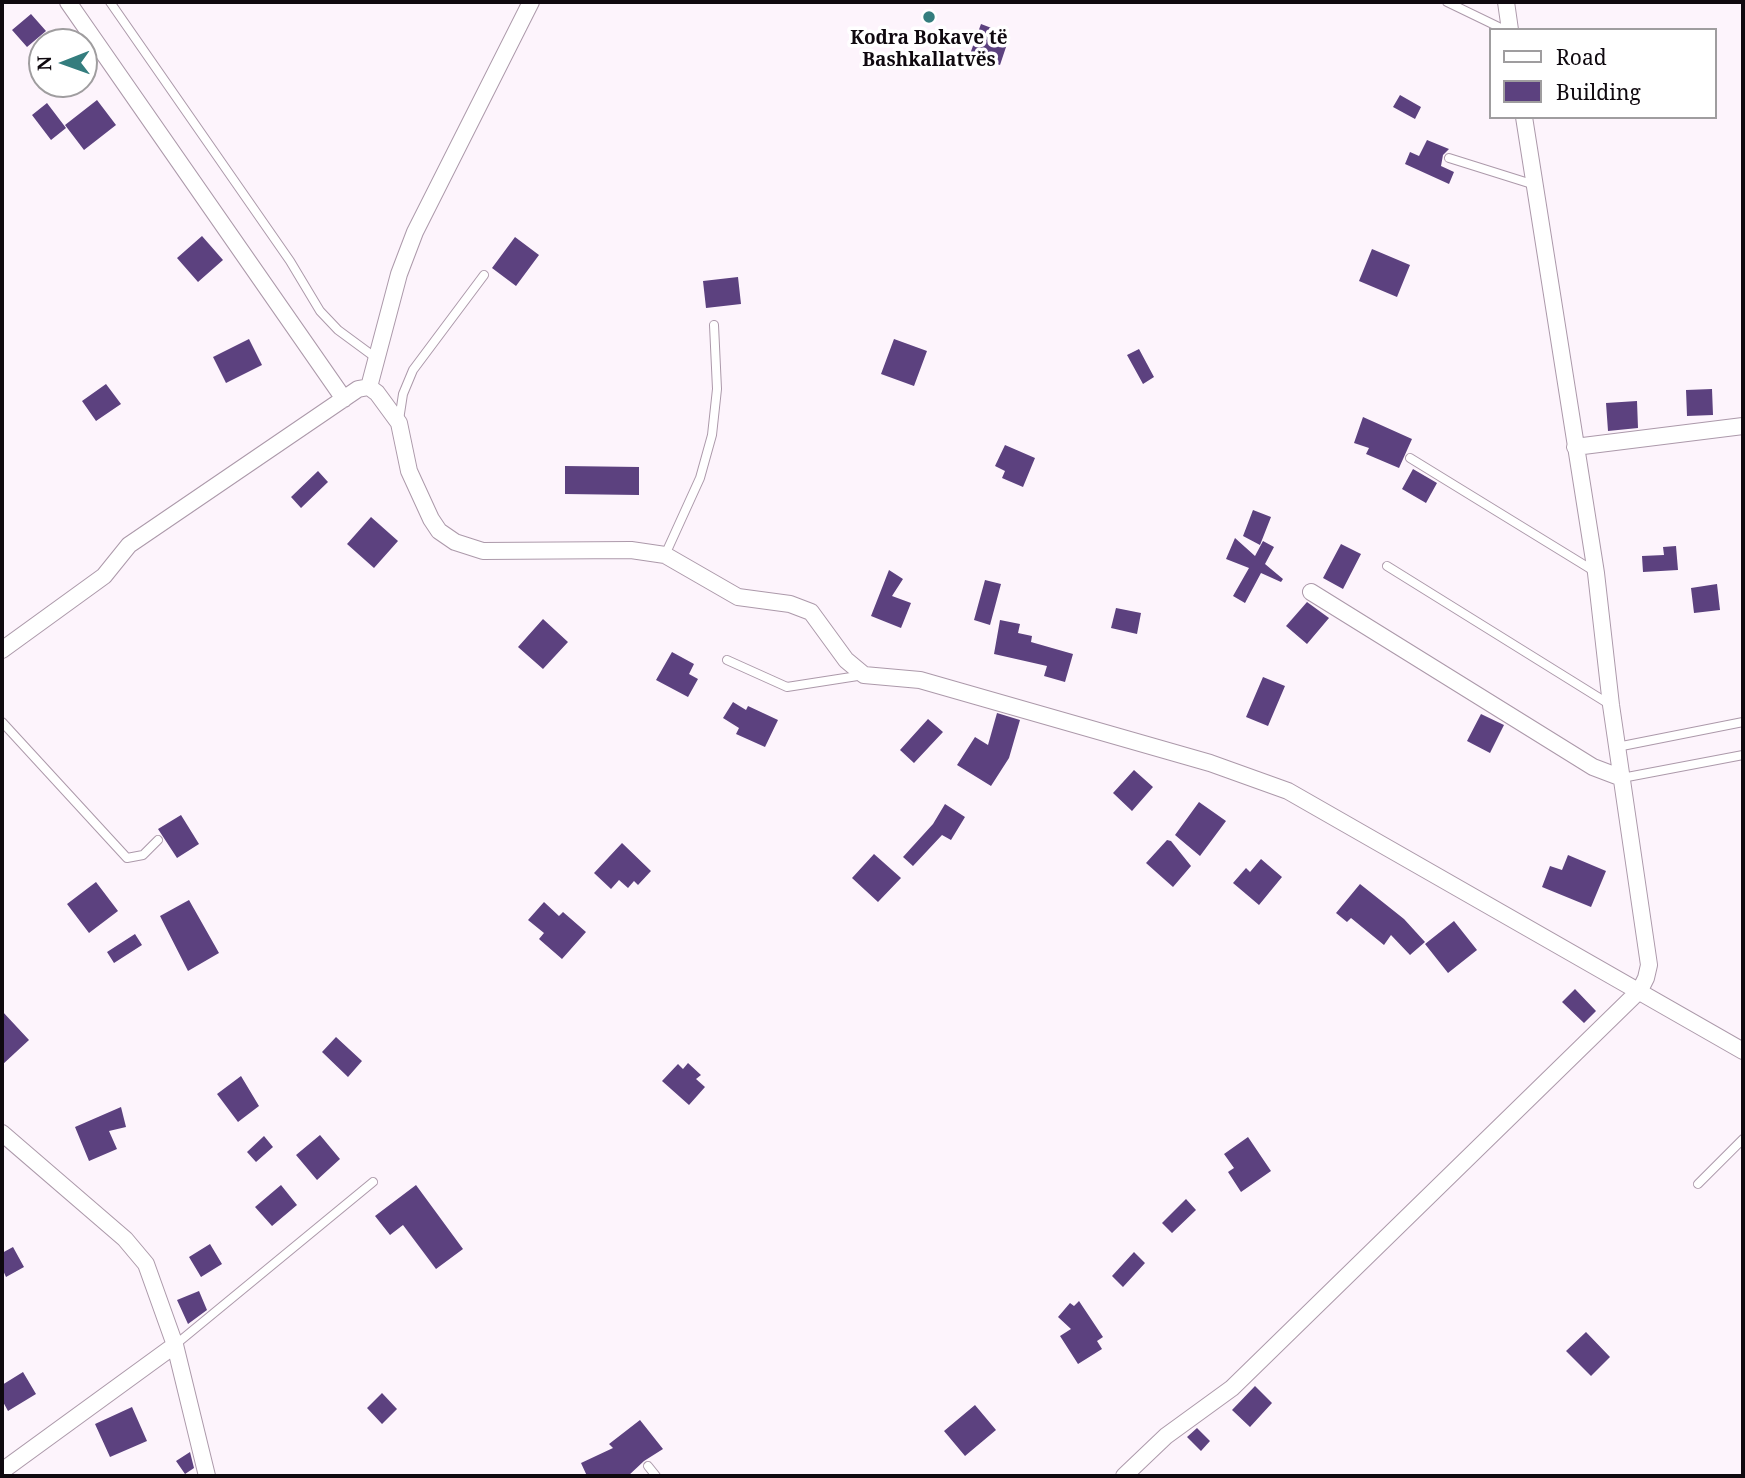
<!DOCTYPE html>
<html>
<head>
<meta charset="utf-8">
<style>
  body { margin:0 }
  #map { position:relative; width:1745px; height:1478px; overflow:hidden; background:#fdf4fc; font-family:"Noto Serif",serif }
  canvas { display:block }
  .frame { position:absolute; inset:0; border:4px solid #0f090f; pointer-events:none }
  .legend { position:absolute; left:1489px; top:28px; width:228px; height:91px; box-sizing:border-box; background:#fff; border:2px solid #9f9d9f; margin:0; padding:9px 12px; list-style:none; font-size:21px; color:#0f090f }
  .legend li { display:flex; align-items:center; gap:14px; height:35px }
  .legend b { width:35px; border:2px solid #9f9d9f }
  .north { position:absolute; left:28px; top:28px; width:70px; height:70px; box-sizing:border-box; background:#fff; border:2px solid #9f9d9f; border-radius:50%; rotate:269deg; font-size:19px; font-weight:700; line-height:28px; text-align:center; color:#0f090f }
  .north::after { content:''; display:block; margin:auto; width:24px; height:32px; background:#347d7e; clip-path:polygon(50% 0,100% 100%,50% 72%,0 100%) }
</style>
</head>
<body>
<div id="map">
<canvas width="1745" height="1478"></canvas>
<div class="frame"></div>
<ul class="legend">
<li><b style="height:9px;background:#fff"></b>Road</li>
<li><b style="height:19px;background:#5c417f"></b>Building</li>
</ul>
<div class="north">N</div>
</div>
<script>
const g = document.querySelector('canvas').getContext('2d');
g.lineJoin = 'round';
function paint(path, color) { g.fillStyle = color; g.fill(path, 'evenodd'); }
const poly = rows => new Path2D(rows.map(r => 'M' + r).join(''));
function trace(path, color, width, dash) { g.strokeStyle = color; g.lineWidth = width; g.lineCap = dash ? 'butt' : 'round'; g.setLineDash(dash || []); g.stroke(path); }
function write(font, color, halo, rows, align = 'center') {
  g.font = font + ' "Noto Serif",serif'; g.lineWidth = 7; g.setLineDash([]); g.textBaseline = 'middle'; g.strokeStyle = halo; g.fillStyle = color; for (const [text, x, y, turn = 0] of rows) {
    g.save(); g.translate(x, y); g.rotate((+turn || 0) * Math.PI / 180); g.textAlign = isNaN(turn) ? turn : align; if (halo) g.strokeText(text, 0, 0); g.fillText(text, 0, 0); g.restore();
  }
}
paint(poly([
  [31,14,46,31,27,47,12,30],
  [981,24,1010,35,1000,65,970,54],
  [1400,95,1421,107,1415,119,1393,107],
  [97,100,116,125,84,150,65,125],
  [47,103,66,128,51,140,32,115],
  [1427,140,1449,149,1443,155,1441,166,1454,172,1449,184,1405,164,1410,152,1419,156],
  [202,236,223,260,198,282,177,258],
  [515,237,539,255,516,286,492,268],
  [1372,249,1410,265,1397,297,1359,281],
  [738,277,741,304,706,308,703,281],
  [249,339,262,365,226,383,213,357],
  [894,339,927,351,914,386,881,374],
  [1139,349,1154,377,1143,384,1127,355],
  [106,384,121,404,96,421,82,401],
  [1712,389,1713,415,1687,416,1686,390],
  [1637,401,1638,428,1608,431,1606,403],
  [1363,417,1412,439,1399,468,1366,454,1369,448,1354,443],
  [1005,445,1035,458,1023,487,1002,478,1005,471,995,466],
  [565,466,639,467,639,495,565,494],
  [1413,469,1437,483,1426,503,1402,489],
  [318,471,328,482,301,508,291,497],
  [1253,510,1271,517,1260,545,1243,536],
  [371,517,398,541,374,568,347,544],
  [1235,538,1255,556,1263,541,1274,547,1265,564,1283,579,1281,582,1261,573,1245,603,1233,596,1249,568,1226,559],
  [1341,544,1361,554,1343,589,1323,578],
  [1676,546,1678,570,1643,572,1642,556,1664,555,1663,547],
  [889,570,903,579,892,596,911,603,901,628,871,616],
  [985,580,1001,584,990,625,974,620],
  [1717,584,1720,610,1694,613,1691,588],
  [1307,602,1329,618,1307,644,1286,626],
  [1116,608,1141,613,1137,634,1111,628],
  [543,619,568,642,543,669,518,647],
  [1000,620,1020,624,1018,633,1032,636,1031,642,1073,654,1065,682,1044,676,1047,666,994,654],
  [672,652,694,664,689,674,698,679,688,697,656,680],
  [1263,677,1285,686,1268,726,1246,717],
  [733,702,746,710,748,706,778,720,765,747,736,734,739,728,723,718],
  [997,713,1020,720,1009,758,991,786,957,765,975,737,988,745],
  [1481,714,1504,725,1490,753,1467,741],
  [928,719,943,732,914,763,900,750],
  [1134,770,1153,787,1132,811,1113,793],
  [1199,802,1226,821,1200,856,1175,835],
  [945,804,965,817,951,840,942,835,913,866,903,857,933,824],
  [181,815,199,844,177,858,158,829],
  [1167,840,1171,841,1191,866,1173,887,1146,863],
  [622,843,651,871,638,885,634,881,628,888,619,880,611,889,594,873],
  [874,854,901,878,878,902,852,878],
  [1568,855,1606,871,1591,907,1542,887,1550,866,1562,870],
  [1261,859,1282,877,1259,905,1233,883,1246,868,1250,872],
  [96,882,118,911,89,933,67,904],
  [1360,884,1404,919,1425,942,1410,955,1391,935,1384,945,1351,918,1347,922,1336,913],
  [189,900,219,953,188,971,160,916],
  [544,902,559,916,563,912,586,932,562,959,539,939,544,933,528,920],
  [1454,921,1477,950,1448,973,1425,944],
  [135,934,142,945,114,963,107,952],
  [1575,989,1596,1011,1584,1023,1562,1002],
  [2,1011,29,1040,2,1065],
  [336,1037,362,1061,348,1077,322,1052],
  [688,1063,701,1075,696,1079,705,1087,689,1105,662,1081,678,1064,683,1069],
  [241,1076,259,1106,238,1122,217,1094],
  [121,1107,126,1127,109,1131,117,1149,89,1161,75,1127],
  [320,1135,340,1159,317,1180,296,1155],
  [264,1136,273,1147,256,1162,247,1152],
  [1248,1137,1271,1171,1241,1192,1228,1172,1234,1168,1224,1154],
  [281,1185,297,1205,272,1226,255,1207],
  [416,1185,463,1249,436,1269,403,1225,390,1235,375,1216],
  [1186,1199,1196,1210,1172,1233,1162,1223],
  [210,1244,222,1264,201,1277,189,1257],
  [13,1247,24,1267,6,1277,2,1268,2,1253],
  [1134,1252,1145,1263,1123,1287,1112,1276],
  [199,1291,207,1310,188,1324,177,1300],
  [1079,1301,1103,1337,1097,1341,1102,1349,1078,1364,1060,1336,1071,1329,1058,1317,1070,1303,1074,1306],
  [1586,1332,1610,1357,1591,1376,1566,1351],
  [23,1372,36,1394,8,1411,2,1400,2,1385],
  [1255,1386,1272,1403,1250,1427,1232,1410],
  [382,1393,397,1409,382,1424,367,1408],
  [975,1405,996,1430,965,1456,944,1431],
  [132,1407,147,1441,110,1457,95,1424],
  [640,1420,663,1449,644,1461,628,1476,587,1476,581,1463,613,1448,609,1444],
  [1197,1428,1210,1441,1201,1451,1187,1437],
  [190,1452,194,1468,185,1474,176,1461]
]), '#5c417f');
const service = poly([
  [110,2,290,261,320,311,338,330,376,358],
  [1447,2,1505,30],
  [1449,158,1535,185],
  [399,420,403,394,413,370,484,275],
  [1410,458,1594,571],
  [665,555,700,478,712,435,717,389,714,325],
  [1387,566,1609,704],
  [727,660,787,687,864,675],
  [2,722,127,858,143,855,158,840],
  [1617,747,1743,722],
  [1622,778,1743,755],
  [1698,1184,1743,1139],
  [175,1345,373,1182],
  [648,1466,656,1476]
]);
const minor = poly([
  [68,2,344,399],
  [1506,2,1510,30],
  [369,387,399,274,415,232,531,2],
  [1575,447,1743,426],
  [1311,592,1593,767,1622,778],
  [2,650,104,576,129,545,358,389,369,387,377,393,399,423,409,471,431,519,439,531,455,542,483,551,631,550,665,555,738,597,790,604,811,612,846,660,864,675,920,680,1210,763,1288,791,1743,1051],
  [2,1133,125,1239,146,1264,175,1345,207,1476],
  [2,1471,175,1345],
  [1124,1476,1166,1436,1232,1388,1640,990,1646,978,1649,965,1611,705,1596,573,1524,117]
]);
trace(service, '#ac99aa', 10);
trace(minor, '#ac99aa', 18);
trace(service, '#fff', 8);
trace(minor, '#fff', 16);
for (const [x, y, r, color] of [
  [929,17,7,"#347d7e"]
]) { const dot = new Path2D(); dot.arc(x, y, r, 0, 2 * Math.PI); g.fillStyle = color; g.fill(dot); trace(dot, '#fff', 2.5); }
write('bold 19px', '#0f090f', '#fff', [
  ["Kodra Bokave të",929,39],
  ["Bashkallatvës",929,61]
]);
</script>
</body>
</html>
